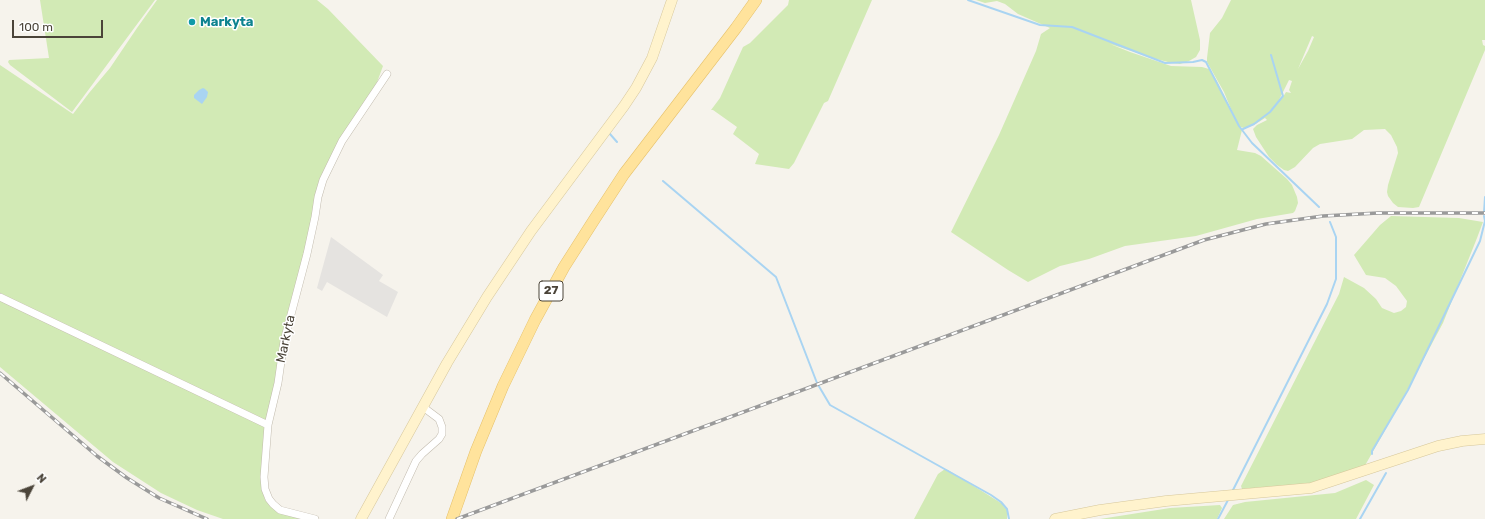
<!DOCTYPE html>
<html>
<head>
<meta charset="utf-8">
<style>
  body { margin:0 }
  #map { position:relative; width:1485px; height:519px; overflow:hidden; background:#f6f3ec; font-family:Rubik,sans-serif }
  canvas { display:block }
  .north { position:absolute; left:12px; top:467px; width:40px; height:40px; -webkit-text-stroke:3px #fff; paint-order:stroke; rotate:48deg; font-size:11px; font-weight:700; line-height:16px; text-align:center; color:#4b4439 }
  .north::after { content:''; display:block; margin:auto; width:14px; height:18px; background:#4b4439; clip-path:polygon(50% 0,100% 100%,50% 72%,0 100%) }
  .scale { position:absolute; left:12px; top:20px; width:91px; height:18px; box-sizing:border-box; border:2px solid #4b4439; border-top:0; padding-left:5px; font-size:12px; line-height:14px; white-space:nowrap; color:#4b4439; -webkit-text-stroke:3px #fff; paint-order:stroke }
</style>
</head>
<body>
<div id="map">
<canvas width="1485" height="519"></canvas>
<div class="north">N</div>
<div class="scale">100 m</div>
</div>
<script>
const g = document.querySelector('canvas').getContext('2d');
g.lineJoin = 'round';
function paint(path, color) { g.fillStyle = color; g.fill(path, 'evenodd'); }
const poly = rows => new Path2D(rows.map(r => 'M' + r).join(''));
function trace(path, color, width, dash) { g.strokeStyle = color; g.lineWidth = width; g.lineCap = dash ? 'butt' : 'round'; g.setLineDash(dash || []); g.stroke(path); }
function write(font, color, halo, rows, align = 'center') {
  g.font = font + ' Rubik,sans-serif'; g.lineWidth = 3; g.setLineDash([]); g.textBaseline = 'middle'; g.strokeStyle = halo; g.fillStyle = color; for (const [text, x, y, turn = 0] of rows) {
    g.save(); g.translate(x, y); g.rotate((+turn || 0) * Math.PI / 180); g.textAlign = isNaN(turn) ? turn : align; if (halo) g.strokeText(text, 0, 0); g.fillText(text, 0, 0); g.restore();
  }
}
paint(poly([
  [40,0,155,0,72,112,10,65,8,62,9,60,49,58],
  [157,0,317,0,328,9,383,66,372,96,327,169,284,341,262,486,265,500,274,509,307,519,223,519,197,510,161,493,113,462,0,367,0,65,73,114,89,93,110,68,137,28],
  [789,0,872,0,828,101,824,103,794,163,789,169,755,164,759,154,733,134,737,127,713,110,711,110,720,98,743,47,750,43,788,5],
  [976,0,1191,0,1200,40,1200,50,1196,57,1189,61,1180,64,1172,63,1156,59,1110,44,1130,52,1171,66,1202,67,1209,69,1217,81,1233,114,1224,92,1207,62,1207,58,1210,33,1222,18,1231,0,1485,0,1485,40,1482,40,1483,45,1485,46,1485,50,1419,207,1413,208,1398,207,1393,203,1388,196,1387,192,1388,185,1398,153,1397,147,1391,135,1385,129,1364,130,1352,139,1320,144,1313,148,1295,167,1288,171,1284,170,1277,165,1269,157,1256,137,1253,129,1257,125,1267,120,1265,118,1254,125,1244,128,1240,127,1242,130,1237,150,1255,153,1261,156,1287,179,1292,185,1297,197,1298,203,1295,211,1293,213,1257,219,1196,236,1125,246,1089,259,1060,266,1028,282,1008,270,951,232,999,135,1036,51,1041,34,1050,28,1018,14,1005,4,997,1,985,3],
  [1312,36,1314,37,1308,51,1298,69],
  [1289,80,1292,81,1289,90,1291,93,1286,92,1283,97,1279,100],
  [1391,216,1459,218,1483,222,1477,238,1443,323,1396,411,1363,469,1319,483,1242,489,1241,486,1339,294,1344,277,1364,288,1376,299,1382,308,1394,313,1401,311,1406,307,1407,301,1396,286,1385,278,1366,275,1354,255,1380,225],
  [945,469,948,470,1001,503,1007,510,1007,519,914,519,938,474],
  [1366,480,1374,485,1356,519,1224,519,1233,505,1245,502,1335,493],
  [1220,505,1222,508,1217,519,1100,519,1170,508]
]), '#d2eab5');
paint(poly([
  [331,237,383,275,379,281,398,292,387,317,327,282,322,291,317,288]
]), '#e5e3e0');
paint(poly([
  [203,88,205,89,208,92,207,97,202,104,194,98,194,95,199,90]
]), '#a9d4f2');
trace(poly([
  [968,0,1040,25,1072,27,1165,63,1193,62,1202,60,1206,62,1239,126,1252,143,1319,207],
  [1243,129,1254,124,1270,112,1283,96,1271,55],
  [610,134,617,142],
  [663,181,776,277,817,383,830,405,991,495,1001,502,1007,509,1009,519],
  [1484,212,1485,197],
  [1372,454,1372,451,1408,390,1480,241,1485,221,1484,216],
  [1232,492,1327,304,1336,279,1336,237,1330,222],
  [1218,519,1228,500],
  [1360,519,1386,473]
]), '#a9d4f2', 2);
const street = poly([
  [0,297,268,425],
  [315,519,280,510,273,504,269,499,265,489,264,477,268,425,278,383,284,341,307,254,315,217,318,197,323,180,342,141,387,74],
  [389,519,416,461,422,454,439,439,442,434,442,427,439,419,423,407]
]);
const secondary = poly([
  [361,519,447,363,487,297,531,231,624,106,636,88,652,58,672,0],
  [1055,519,1100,510,1166,501,1311,488,1438,446,1462,441,1485,439]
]);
const primary = poly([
  [452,519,476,451,503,386,535,320,564,267,594,220,624,174,736,28,756,0]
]);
trace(street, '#c2bbae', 8);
trace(secondary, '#d6c79b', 11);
trace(primary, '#e6c16a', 12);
trace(street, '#fff', 7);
trace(secondary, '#fff3cd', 10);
trace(primary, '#ffe39c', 11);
const rail = poly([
  [0,373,97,456,127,478,159,498,207,519],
  [457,519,1204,240,1266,224,1323,216,1378,213,1485,213]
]);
trace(rail, '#9a9a9a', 3.5);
trace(rail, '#fff', 2, [6]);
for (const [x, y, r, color] of [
  [192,22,4,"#0f9aa8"]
]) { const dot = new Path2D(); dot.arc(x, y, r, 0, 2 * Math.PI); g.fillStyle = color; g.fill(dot); trace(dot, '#fff', 1.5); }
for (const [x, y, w] of [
  [551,291,24]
]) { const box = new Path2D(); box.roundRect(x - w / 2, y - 10, w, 20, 3); g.fillStyle = '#fff'; g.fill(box); trace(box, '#4b4439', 1); }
write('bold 12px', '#4b4439', null, [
  ["27",551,291]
]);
write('bold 13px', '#0d838f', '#fff', [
  ["Markyta",200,22]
], 'left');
write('13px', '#4b4439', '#fff', [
  ["Markyta",286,339,-78]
]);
</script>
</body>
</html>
